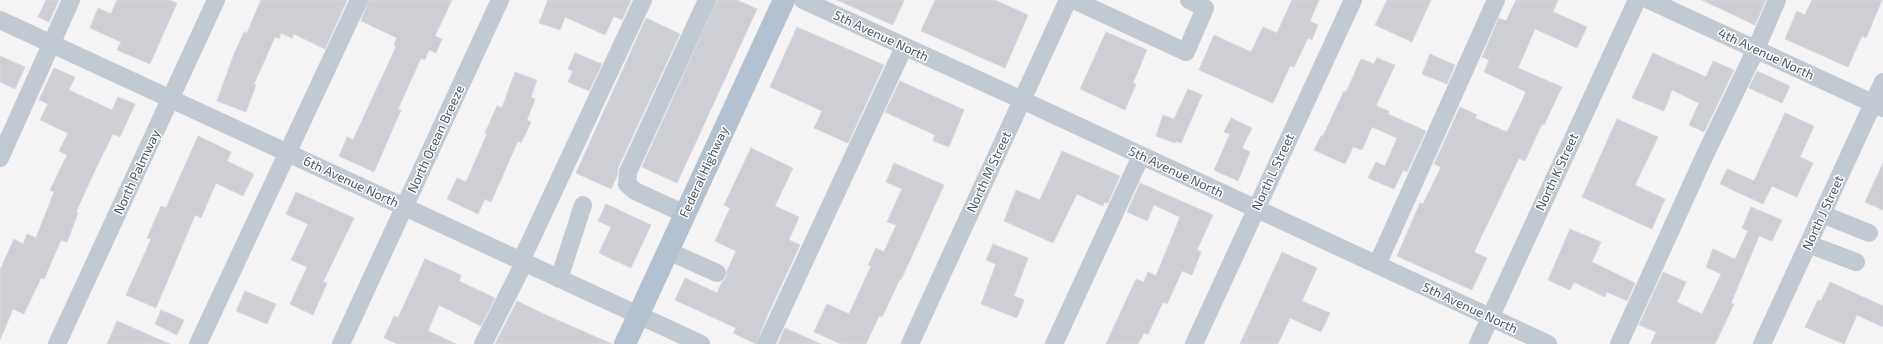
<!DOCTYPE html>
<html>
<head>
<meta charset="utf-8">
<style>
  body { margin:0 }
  canvas { display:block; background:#f5f3f3 }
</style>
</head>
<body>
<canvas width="1883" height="344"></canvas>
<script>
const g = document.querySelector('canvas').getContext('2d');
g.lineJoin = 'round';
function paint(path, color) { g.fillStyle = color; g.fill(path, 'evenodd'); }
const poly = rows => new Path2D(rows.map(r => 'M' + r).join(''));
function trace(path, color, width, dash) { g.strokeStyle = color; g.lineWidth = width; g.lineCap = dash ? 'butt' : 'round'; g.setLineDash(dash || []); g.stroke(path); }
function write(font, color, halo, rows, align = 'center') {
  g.font = font + ' "Exo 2",sans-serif'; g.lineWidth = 3; g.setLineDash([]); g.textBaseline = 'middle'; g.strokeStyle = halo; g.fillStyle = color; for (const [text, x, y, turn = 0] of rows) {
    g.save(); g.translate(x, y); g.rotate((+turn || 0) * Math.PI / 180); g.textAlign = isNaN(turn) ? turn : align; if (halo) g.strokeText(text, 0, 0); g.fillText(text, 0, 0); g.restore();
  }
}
const building = poly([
  [46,0,59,0,49,22,38,17,46,0],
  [117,0,169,0,177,3,150,64,117,50,121,42,90,28,98,8,111,14,117,0],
  [261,0,347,0,325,49,294,34,292,38,281,33,279,39,275,37,254,84,256,85,246,112,217,101,234,54,244,32,247,33,261,0],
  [369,0,452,0,435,36,442,39,436,53,429,50,425,60,421,58,398,109,401,110,374,172,339,156,347,137,353,140,396,47,394,45,397,38,361,21,369,0],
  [548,0,631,0,622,20,614,16,605,35,565,17,560,30,539,23,548,0],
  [717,0,737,0,757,9,677,183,642,167,717,0],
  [837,0,904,0,893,25,837,0],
  [935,0,995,0,1028,15,1005,68,921,31,935,0],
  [1292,0,1319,0,1310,21,1318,25,1312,40,1308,38,1294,67,1290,66,1273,103,1199,70,1214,35,1251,52,1263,27,1277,33,1292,0],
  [1387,0,1431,0,1412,42,1375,25,1387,0],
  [1516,0,1558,0,1553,12,1587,27,1577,48,1535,29,1518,68,1562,87,1544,125,1542,124,1525,161,1519,158,1474,252,1487,258,1472,290,1397,256,1420,203,1423,204,1441,167,1434,164,1460,107,1477,115,1475,118,1507,132,1526,92,1484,72,1489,60,1482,57,1499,18,1506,21,1516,0],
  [1702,0,1766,0,1755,25,1702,0],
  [1812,0,1882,0,1866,38,1862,36,1848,67,1785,39,1797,11,1805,15,1812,0],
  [646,18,680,34,618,168,617,176,611,189,576,173,646,18],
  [797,27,884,65,848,143,814,128,822,111,770,87,797,27],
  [1106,32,1147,50,1133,83,1136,84,1125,110,1080,89,1106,32],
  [575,53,602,64,589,91,568,82,573,71,568,69,575,53],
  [1653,53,1706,77,1713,61,1734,70,1704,132,1689,125,1699,103,1672,90,1664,111,1632,98,1653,53],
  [1430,54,1455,65,1447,84,1422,74,1430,54],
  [0,56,25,67,15,89,0,82,0,56],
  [1377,58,1395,65,1376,106,1389,111,1388,114,1426,131,1407,172,1403,170,1394,189,1368,178,1376,162,1385,166,1397,138,1372,127,1362,150,1353,147,1345,164,1314,150,1321,136,1323,136,1344,91,1346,92,1361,59,1374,64,1377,58],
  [54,68,75,77,69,90,112,110,118,97,135,104,120,137,113,134,96,168,76,212,78,213,67,242,61,240,44,279,41,278,24,314,13,309,0,340,0,270,14,239,23,244,27,234,36,238,54,192,50,190,67,155,59,151,68,133,40,120,48,104,39,100,54,68],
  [1757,71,1790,86,1782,103,1749,88,1757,71],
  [515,72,537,80,531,97,535,99,527,120,531,122,521,143,518,141,491,202,485,199,478,214,447,199,457,178,466,182,487,134,485,133,497,106,502,108,515,72],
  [900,81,964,110,949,147,933,141,935,135,885,112,900,81],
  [1188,89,1202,95,1181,143,1176,141,1175,143,1156,136,1163,115,1174,119,1188,89],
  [1785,113,1814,126,1800,157,1813,163,1797,197,1772,186,1763,204,1720,184,1727,169,1754,181,1785,113],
  [1231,118,1252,128,1242,148,1250,152,1238,181,1214,170,1230,134,1224,132,1231,118],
  [1617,119,1658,137,1635,185,1665,199,1652,229,1582,197,1617,119],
  [198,136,231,152,227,161,254,174,243,196,216,183,201,218,195,215,156,308,126,295,151,239,147,238,161,206,166,208,198,136],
  [751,148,793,168,775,206,799,217,789,240,800,245,767,316,756,344,733,333,736,328,675,300,685,278,717,293,722,282,726,278,727,271,736,251,715,241,730,208,724,205,751,148],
  [1062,151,1120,176,1108,203,1104,202,1103,206,1077,194,1053,243,1004,221,1016,190,1040,200,1062,151],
  [894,163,944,185,901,280,900,279,882,317,879,316,866,344,841,344,814,332,827,304,849,314,871,266,868,265,876,248,884,252,896,225,887,222,902,189,886,182,894,163],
  [1883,163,1883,210,1865,202,1883,163],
  [1140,183,1213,215,1197,250,1201,252,1192,275,1182,271,1167,304,1163,302,1148,334,1144,333,1138,344,1106,344,1136,279,1144,282,1148,272,1156,276,1180,217,1154,205,1147,221,1127,212,1140,183],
  [296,192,354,218,323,282,327,283,313,315,290,304,307,267,291,260,308,224,286,214,296,192],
  [606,204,651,225,631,268,599,253,611,227,598,221,606,204],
  [1751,207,1782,220,1772,241,1759,236,1731,303,1734,304,1715,344,1651,344,1656,332,1639,325,1663,272,1686,282,1677,302,1702,314,1721,274,1706,267,1713,249,1735,259,1748,231,1742,228,1751,207],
  [1570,229,1601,242,1592,262,1635,283,1627,301,1607,292,1605,297,1574,282,1570,290,1548,280,1570,229],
  [993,244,1028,258,1014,296,1024,300,1017,318,981,304,996,264,986,260,993,244],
  [1282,252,1317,268,1302,301,1330,313,1321,332,1290,318,1278,344,1240,344,1282,252],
  [425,259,461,275,459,281,495,298,481,326,439,305,428,331,456,344,398,344,384,338,394,316,398,318,425,259],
  [1830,282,1883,306,1883,327,1857,315,1844,344,1805,327,1818,300,1821,301,1830,282],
  [245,291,276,304,267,324,236,311,245,291],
  [517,301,546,315,612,344,495,344,517,301],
  [161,310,184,320,177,335,155,324,161,310],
  [117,321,170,344,107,344,117,321],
  [785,328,821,344,778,344,785,328]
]);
paint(building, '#cdcfd5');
trace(building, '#d7d9de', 1);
trace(poly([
  [803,0,1009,94,1548,344],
  [1074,0,1186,52,1205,8,1189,0],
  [1649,0,1883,108],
  [0,20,701,344],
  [0,158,71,0],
  [685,214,635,191,627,184,628,172,707,0],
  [1822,214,1869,233],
  [1808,244,1856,262],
  [668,251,717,273],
  [521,261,643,0],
  [1377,265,1496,0],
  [559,279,583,205],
  [57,344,216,0],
  [198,344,359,0],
  [341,344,500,0],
  [483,344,524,263],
  [766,344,904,47],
  [910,344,1068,0],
  [1054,344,1141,156],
  [1194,344,1353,0],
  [1478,344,1637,0],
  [1619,344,1704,157,1756,49,1777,0],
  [1762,344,1883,82]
]), '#c1cad2', 18);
trace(poly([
  [625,344,784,0]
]), '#b3c2d1', 22);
write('13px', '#4a5661', '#fff', [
  ["5th Avenue North",881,36,25],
  ["4th Avenue North",1766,54,25],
  ["North Ocean Breeze",436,139,-65],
  ["North Palmway",137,172,-65],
  ["Federal Highway",704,172,-65],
  ["North M Street",989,172,-65],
  ["5th Avenue North",1176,172,25],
  ["North L Street",1273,172,-65],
  ["North K Street",1557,172,-65],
  ["6th Avenue North",351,182,25],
  ["North J Street",1823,213,-65],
  ["5th Avenue North",1470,308,25]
]);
</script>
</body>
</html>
